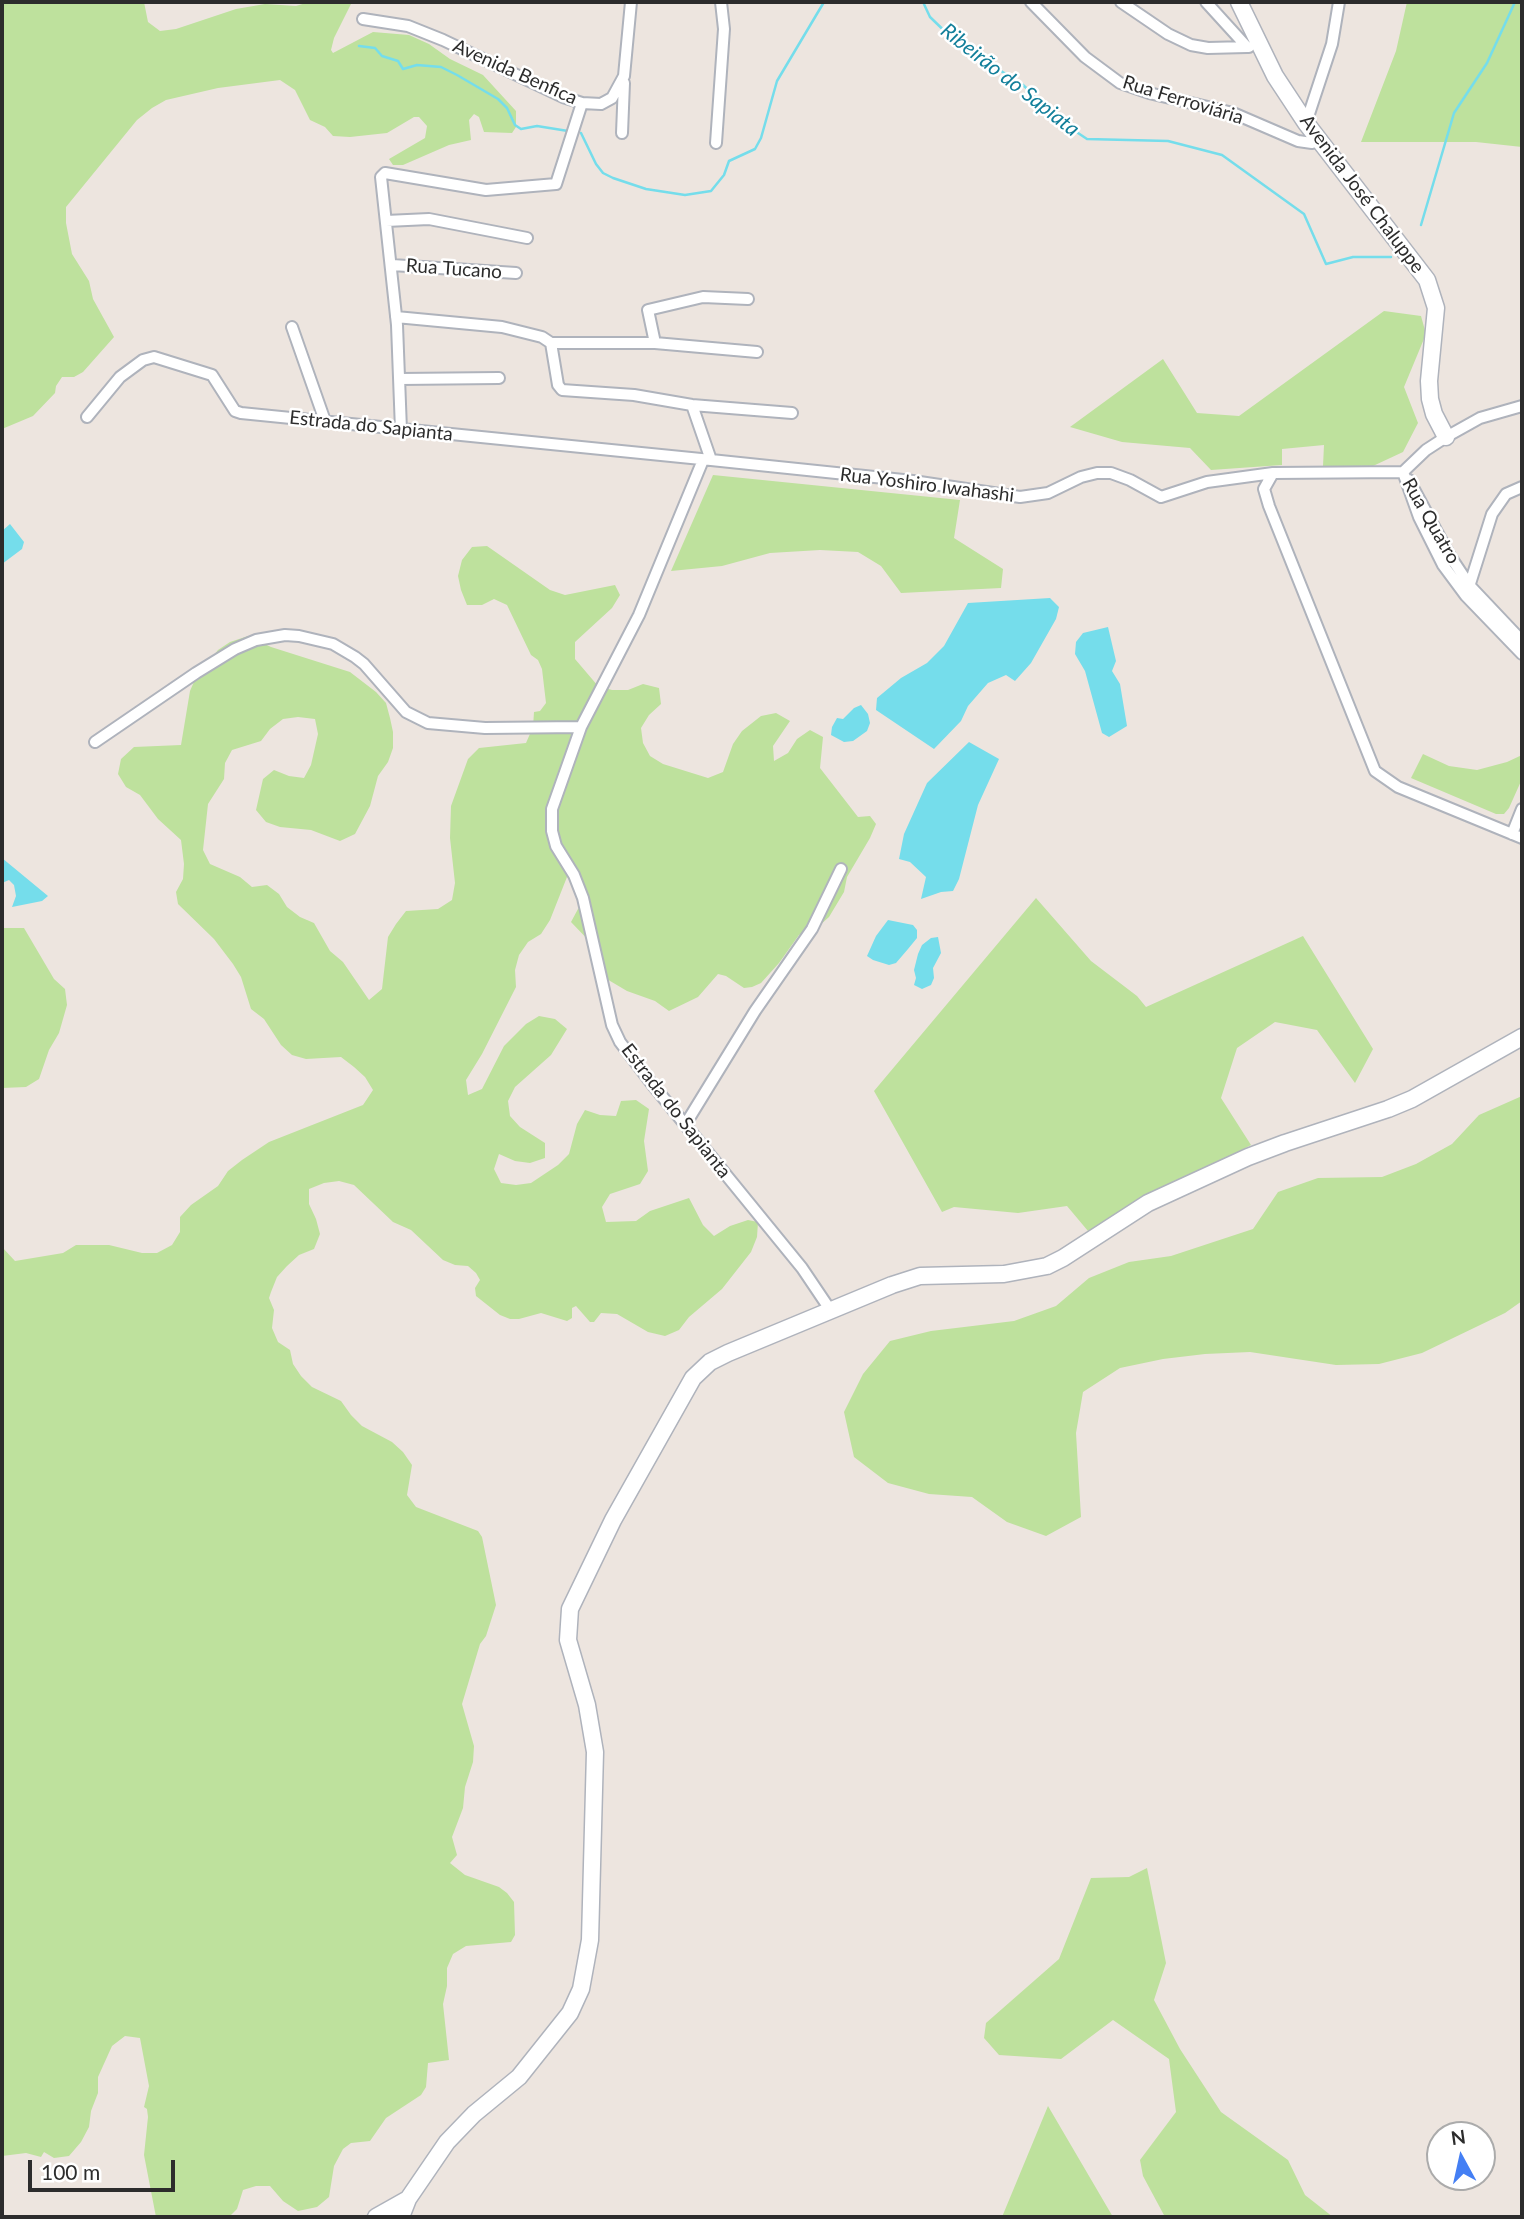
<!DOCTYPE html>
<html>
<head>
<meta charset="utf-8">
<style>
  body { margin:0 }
  #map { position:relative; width:1524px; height:2219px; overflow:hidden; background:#ede5df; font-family:Lato,sans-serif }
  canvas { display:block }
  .frame { position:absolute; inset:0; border:4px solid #2c2c2c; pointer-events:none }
  .north { position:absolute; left:1426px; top:2121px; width:70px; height:70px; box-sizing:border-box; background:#fff; border:2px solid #ababab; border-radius:50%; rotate:352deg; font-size:19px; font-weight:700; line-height:28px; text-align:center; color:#2c2c2c }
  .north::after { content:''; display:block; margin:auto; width:24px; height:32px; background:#447ff4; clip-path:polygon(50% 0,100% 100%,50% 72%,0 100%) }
  .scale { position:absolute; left:28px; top:2160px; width:147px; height:32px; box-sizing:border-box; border:4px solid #2c2c2c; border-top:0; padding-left:9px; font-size:21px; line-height:24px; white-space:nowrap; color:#2c2c2c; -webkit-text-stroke:5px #fff; paint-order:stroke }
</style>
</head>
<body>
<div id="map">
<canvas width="1524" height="2219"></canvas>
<div class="frame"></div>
<div class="north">N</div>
<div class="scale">100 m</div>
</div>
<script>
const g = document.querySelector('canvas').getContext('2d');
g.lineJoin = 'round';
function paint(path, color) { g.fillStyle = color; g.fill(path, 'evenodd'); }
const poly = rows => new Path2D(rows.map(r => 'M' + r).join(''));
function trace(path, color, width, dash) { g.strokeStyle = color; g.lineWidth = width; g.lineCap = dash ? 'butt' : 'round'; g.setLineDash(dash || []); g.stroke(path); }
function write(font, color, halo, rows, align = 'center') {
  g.font = font + ' Lato,sans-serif'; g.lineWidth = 5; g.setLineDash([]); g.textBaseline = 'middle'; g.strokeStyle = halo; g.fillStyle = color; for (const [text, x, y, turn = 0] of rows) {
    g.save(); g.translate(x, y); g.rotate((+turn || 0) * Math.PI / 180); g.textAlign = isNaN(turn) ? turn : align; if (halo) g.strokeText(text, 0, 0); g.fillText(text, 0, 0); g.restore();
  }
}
paint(poly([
  [2,2,144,2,148,22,160,31,176,29,236,9,265,4,296,6,309,2,352,2,334,38,331,50,333,53,373,32,409,35,429,44,450,59,483,75,516,111,516,127,512,133,484,132,479,117,474,114,469,120,471,140,449,145,403,165,393,165,389,159,425,138,427,126,419,117,414,117,387,133,350,137,333,136,325,127,310,120,295,90,280,80,218,88,166,100,152,108,137,120,66,207,66,223,72,254,89,281,93,299,114,337,83,372,74,377,62,377,56,386,55,393,33,416,2,429],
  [1407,2,1522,2,1522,147,1476,142,1361,142,1396,51],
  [1384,311,1421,316,1426,334,1404,387,1418,423,1403,452,1373,466,1323,466,1324,445,1282,449,1282,465,1211,470,1190,448,1122,442,1070,427,1163,359,1197,413,1239,416],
  [713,475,960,500,954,538,1003,569,1001,588,901,593,881,566,858,552,820,550,770,553,722,566,671,571],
  [487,546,550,590,565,595,615,585,620,595,612,608,575,642,575,659,598,686,612,690,628,690,643,684,659,688,661,704,649,715,641,728,643,743,650,756,663,764,708,778,723,772,733,744,742,731,761,716,776,713,790,721,773,746,774,761,788,753,797,739,810,730,823,737,820,768,858,817,870,816,876,824,870,838,847,877,844,892,829,917,819,926,799,935,779,963,761,983,752,987,744,988,726,976,718,974,698,997,669,1011,655,1001,627,991,600,975,593,945,571,922,578,909,589,897,581,883,567,877,550,920,541,934,528,942,519,955,515,970,516,987,482,1054,466,1080,468,1095,482,1089,504,1046,526,1024,539,1016,555,1019,567,1029,551,1055,515,1087,508,1101,510,1116,520,1127,545,1143,545,1158,530,1163,515,1161,499,1154,494,1169,501,1183,516,1185,531,1183,558,1165,569,1154,577,1124,585,1110,600,1115,616,1116,621,1101,636,1100,649,1109,644,1141,648,1171,640,1184,610,1194,602,1207,606,1222,636,1221,650,1211,689,1198,703,1225,714,1236,730,1226,748,1220,758,1222,757,1237,751,1252,722,1289,689,1317,679,1330,665,1336,648,1332,617,1314,601,1313,594,1322,590,1322,576,1306,572,1308,572,1318,567,1321,541,1313,519,1319,510,1319,500,1315,476,1296,475,1288,480,1280,476,1273,468,1266,455,1265,443,1260,411,1230,393,1222,354,1185,339,1181,324,1183,309,1189,309,1204,316,1219,320,1234,314,1249,299,1255,287,1266,277,1277,271,1292,269,1298,274,1310,272,1328,278,1342,290,1350,293,1364,301,1376,312,1387,341,1401,351,1415,362,1426,392,1442,403,1452,412,1465,407,1495,416,1507,478,1531,482,1537,496,1605,486,1636,480,1644,462,1704,474,1746,473,1762,465,1787,463,1808,452,1837,457,1855,450,1863,465,1875,499,1887,507,1893,514,1902,515,1935,511,1942,466,1946,453,1954,447,1968,447,1986,443,2004,449,2060,428,2063,426,2087,421,2095,386,2118,370,2141,351,2143,343,2149,334,2166,329,2197,317,2207,298,2211,283,2201,270,2186,256,2186,243,2190,237,2209,229,2217,156,2217,144,2155,148,2117,147,2109,144,2107,149,2086,140,2038,125,2036,112,2046,98,2077,98,2093,91,2111,89,2127,81,2142,69,2156,54,2158,44,2152,41,2157,26,2153,2,2156,2,1247,15,1261,63,1253,76,1245,109,1245,142,1253,157,1253,172,1245,180,1232,180,1217,191,1205,218,1186,228,1171,242,1160,269,1142,363,1105,373,1090,365,1077,354,1067,341,1057,306,1059,292,1055,281,1045,264,1019,251,1009,241,977,233,964,214,939,178,904,176,892,183,879,184,864,181,840,158,819,140,795,126,787,118,774,121,759,134,747,181,745,190,691,196,677,218,650,230,642,248,636,271,647,350,672,376,692,386,703,390,718,393,732,393,748,388,762,378,776,370,806,355,834,340,841,311,830,280,827,266,822,256,810,263,779,274,770,289,776,304,778,311,765,318,734,315,719,298,717,283,719,270,729,261,741,232,750,225,763,224,779,208,804,203,850,210,864,240,877,252,887,267,885,279,894,287,907,300,917,314,923,330,951,343,962,369,1000,382,989,388,937,396,924,406,911,438,909,452,900,455,883,450,838,451,806,468,759,479,748,526,743,533,727,534,712,540,711,546,703,542,669,538,660,531,655,507,605,494,599,482,605,467,605,461,590,458,576,462,560,472,547],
  [1423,754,1449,766,1477,770,1507,762,1522,755,1522,779,1509,808,1504,814,1496,814,1411,778],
  [1036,898,1091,961,1137,996,1146,1007,1303,936,1373,1049,1355,1083,1317,1030,1275,1022,1237,1048,1221,1098,1251,1145,1088,1231,1067,1206,1018,1213,954,1207,942,1212,874,1091],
  [2,928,24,928,54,979,65,989,67,1005,59,1033,49,1050,39,1079,26,1087,2,1088],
  [1522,1096,1522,1301,1505,1313,1422,1353,1379,1364,1336,1365,1250,1352,1205,1354,1163,1359,1120,1368,1083,1392,1076,1433,1081,1517,1046,1536,1007,1522,972,1497,929,1494,888,1483,854,1457,844,1412,863,1374,890,1341,931,1331,1014,1321,1056,1306,1089,1278,1129,1262,1171,1256,1253,1229,1278,1192,1318,1178,1382,1177,1416,1164,1452,1144,1479,1115],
  [1147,1868,1166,1963,1154,2000,1180,2049,1221,2112,1288,2160,1305,2195,1333,2217,1165,2217,1143,2176,1140,2160,1176,2112,1169,2059,1113,2020,1061,2059,999,2055,984,2038,986,2023,1059,1959,1091,1878,1129,1877],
  [1048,2106,1113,2217,1002,2217]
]), '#bee19d');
paint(poly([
  [10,524,24,542,22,549,2,564,2,531],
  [1050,598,1059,607,1056,619,1031,663,1015,681,1006,675,988,683,968,706,961,721,934,749,876,710,877,698,901,678,927,663,944,646,968,603],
  [1108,627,1116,661,1112,671,1120,684,1127,726,1109,737,1102,733,1085,671,1075,654,1076,642,1083,633],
  [861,705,868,714,870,723,867,731,853,741,844,742,831,735,832,727,837,718,843,719,854,708],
  [969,742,999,759,978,805,959,879,953,891,941,892,921,899,926,877,910,862,899,859,904,834,927,783],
  [2,858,48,896,42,901,12,907,16,896,14,885,9,880,2,883],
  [888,920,913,925,917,930,917,938,908,949,896,963,889,965,873,960,867,956,876,936],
  [938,937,941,953,933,968,934,978,931,985,922,989,914,985,916,978,914,970,918,954,922,945,931,938]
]), '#75ddeb');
trace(poly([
  [923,2,930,17,959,45,1022,84,1063,123,1087,139,1168,141,1222,155,1304,214,1326,264,1353,257,1391,257],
  [359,46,375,48,382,56,398,61,403,69,417,65,441,67,457,75,498,99,507,108,515,125,521,129,537,126,568,131],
  [581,133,596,164,603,173,613,178,646,189,685,195,711,191,724,175,729,161,755,149,761,138,777,81,824,2],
  [1421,225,1454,113,1487,63,1515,2]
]), '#75ddeb', 2.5);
const street = poly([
  [1031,2,1085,57,1120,83,1149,93,1233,113,1298,141,1312,143,1319,141],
  [1121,2,1168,34,1191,45,1208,48,1247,47],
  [1206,2,1247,47,1249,47],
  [363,19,408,26,443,40,563,97,582,103,601,104,612,98,624,76,631,2],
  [1306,123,1332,44,1339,2],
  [622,133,624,83],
  [716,143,724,29,721,2],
  [386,221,429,219,527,238],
  [392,265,516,273],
  [396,317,502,327,542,337,551,343,558,385,562,390,634,395,692,405,792,413],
  [292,327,325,421],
  [551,343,655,343,757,352],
  [655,343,648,310,703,297,748,299],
  [400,379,499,378],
  [692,405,711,460],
  [87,417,120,377,143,360,154,357,212,375,235,411,241,413,711,460,913,481,1020,497,1048,493,1081,477,1097,473,1111,473,1130,480,1161,497,1207,482,1273,473,1403,472],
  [401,430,397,325,381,177,385,173,486,190,556,184,582,103],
  [703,460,639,615,581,727,552,809,552,831,556,846,574,875,583,898,612,1025,620,1042,652,1084,802,1268,831,1311],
  [1403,472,1419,517,1443,565,1466,596,1522,654],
  [1403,472,1426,450,1446,437,1480,418,1522,406],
  [1273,473,1264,489,1269,506,1375,771,1398,787,1522,838],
  [1409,480,1450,556,1470,586,1522,641],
  [1468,590,1492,514,1506,494,1522,487],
  [95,742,196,673,235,649,256,640,285,635,299,636,333,644,355,657,364,664,406,712,428,723,485,728,581,727],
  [1512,834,1522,809],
  [685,1125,755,1011,812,929,841,869]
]);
const secondary = poly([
  [1239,2,1275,76,1306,123,1427,280,1436,308,1429,381,1430,399,1434,414,1446,437],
  [376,2217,408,2199],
  [401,2217,408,2199,447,2142,474,2114,519,2077,570,2013,581,1989,590,1940,595,1752,587,1705,568,1640,570,1609,613,1520,693,1378,710,1362,728,1353,892,1285,920,1276,1004,1274,1047,1266,1063,1258,1148,1203,1248,1157,1285,1143,1388,1109,1412,1099,1522,1037]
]);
trace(street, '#afb3bc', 14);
trace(secondary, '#afb3bc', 19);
trace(street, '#fff', 10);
trace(secondary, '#fff', 16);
write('19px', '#2c2c2c', '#fff', [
  ["Avenida Benfica",515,72,24],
  ["Rua Ferroviária",1183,100,17],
  ["Avenida José Chaluppe",1362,194,53],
  ["Rua Tucano",454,269,4],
  ["Estrada do Sapianta",371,426,6],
  ["Rua Yoshiro Iwahashi",927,485,7],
  ["Rua Quatro",1431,521,60],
  ["Estrada do Sapianta",676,1111,52]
]);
write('italic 21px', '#127f9a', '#fff', [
  ["Ribeirão do Sapiata",1010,80,38]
]);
</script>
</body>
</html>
